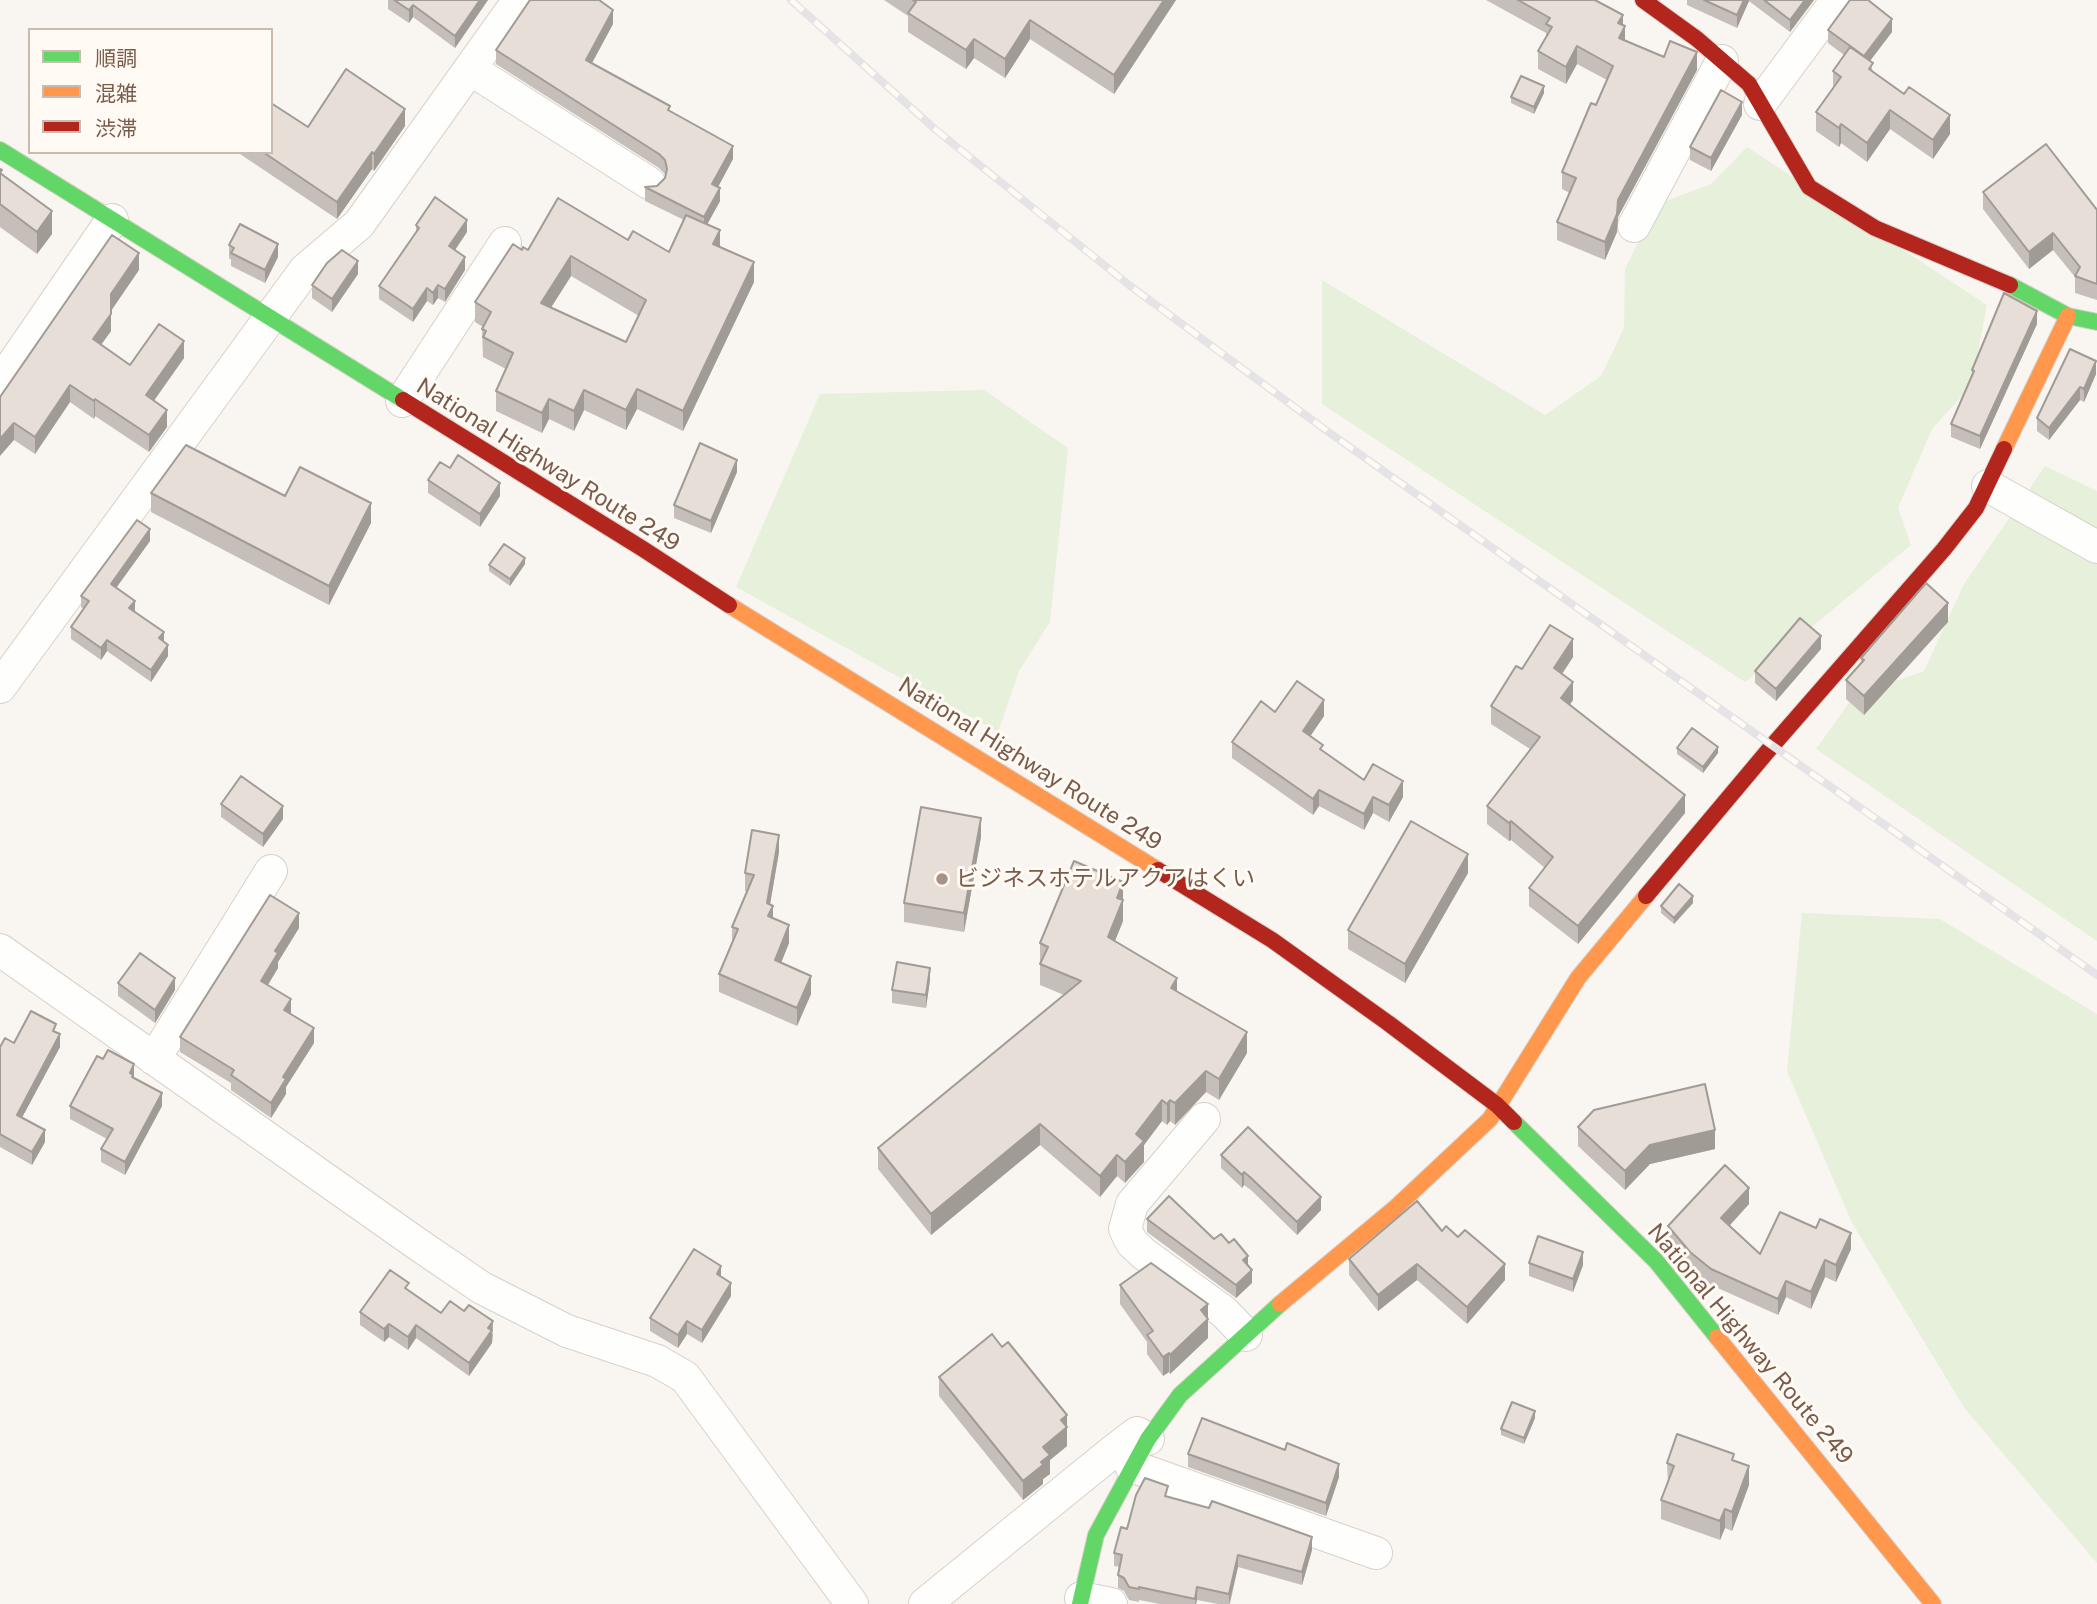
<!DOCTYPE html>
<html>
<head>
<meta charset="utf-8">
<style>
  body { margin:0 }
  #map { position:relative; width:2097px; height:1604px; overflow:hidden; background:#f9f5f0; font-family:"Public Sans","Noto Sans JP",sans-serif }
  canvas { display:block }
  .legend { position:absolute; left:28px; top:28px; width:245px; height:126px; box-sizing:border-box; background:#fffaf3; border:2px solid #cabbb1; margin:0; padding:9px 12px; list-style:none; font-size:21px; color:#7a5c4d }
  .legend li { display:flex; align-items:center; gap:14px; height:35px }
  .legend b { width:35px; border:2px solid #cabbb1 }
</style>
</head>
<body>
<div id="map">
<canvas width="2097" height="1604"></canvas>
<ul class="legend">
<li><b style="height:9px;background:#63d668"></b>順調</li>
<li><b style="height:9px;background:#ff974d"></b>混雑</li>
<li><b style="height:9px;background:#b3261e"></b>渋滞</li>
</ul>
</div>
<script>
const g = document.querySelector('canvas').getContext('2d');
g.lineJoin = 'round';
function paint(path, color) { g.fillStyle = color; g.fill(path, 'evenodd'); }
const poly = rows => new Path2D(rows.map(r => 'M' + r).join(''));
function trace(path, color, width, dash) { g.strokeStyle = color; g.lineWidth = width; g.lineCap = dash ? 'butt' : 'round'; g.setLineDash(dash || []); g.stroke(path); }
function write(font, color, halo, rows, align = 'center') {
  g.font = font + ' "Public Sans","Noto Sans JP",sans-serif'; g.lineWidth = 6; g.setLineDash([]); g.textBaseline = 'middle'; g.strokeStyle = halo; g.fillStyle = color; for (const [text, x, y, turn = 0] of rows) {
    g.save(); g.translate(x, y); g.rotate((+turn || 0) * Math.PI / 180); g.textAlign = isNaN(turn) ? turn : align; if (halo) g.strokeText(text, 0, 0); g.fillText(text, 0, 0); g.restore();
  }
}
paint(poly([
  [1747,147,1987,305,1971,386,1932,429,1898,508,1911,545,1745,682,1322,404,1322,280,1545,415,1601,376,1624,328,1625,269,1645,229,1663,202,1711,184],
  [984,390,1068,448,1050,622,1019,671,998,732,736,587,820,394],
  [2045,466,2097,491,2097,941,1816,749,1854,696,1924,671,1964,584],
  [1802,913,1940,919,2097,1014,2097,1563,1965,1409,1852,1223,1787,1071]
]), '#e7f0db');
const street = poly([
  [470,69,649,183],
  [1760,104,1837,0],
  [1634,226,1722,61],
  [0,383,112,220],
  [402,401,505,243],
  [1988,486,2097,547],
  [0,687,305,270,359,224,519,0],
  [0,950,416,1243,482,1288,567,1331,657,1361,685,1377,852,1604],
  [154,1059,271,871],
  [1204,1119,1132,1204,1125,1229,1132,1243,1144,1254,1224,1312,1246,1335],
  [1131,1466,1376,1553],
  [1081,1598,1111,1604],
  [925,1604,1111,1453,1137,1433,1148,1439]
]);
const fast = poly([
  [0,150,403,400],
  [2010,285,2068,316,2097,322],
  [1514,1122,1656,1261,1717,1337],
  [1080,1604,1096,1535,1148,1439,1180,1395,1280,1304]
]);
const slow = poly([
  [2004,449,2068,316],
  [729,605,1158,870],
  [1280,1304,1394,1209,1490,1119,1578,978,1646,896],
  [1717,1337,1933,1604]
]);
const jam = poly([
  [1643,0,1697,39,1749,84,1809,187,1875,228,2010,285],
  [403,400,643,549,729,605],
  [1158,870,1272,940,1388,1023,1497,1105,1514,1122],
  [1646,896,1772,746,1944,549,1976,508,2004,449]
]);
trace(street, '#d7d1cb', 34);
trace(fast, '#d9d2cb', 18);
trace(slow, '#d9d2cb', 18);
trace(jam, '#d9d2cb', 18);
trace(street, '#fefefd', 32);
trace(fast, '#63d668', 16);
trace(slow, '#ff974d', 16);
trace(jam, '#b3261e', 16);
const rail = poly([
  [791,0,936,130,1129,285,1327,431,2097,975]
]);
trace(rail, '#e6e3e7', 8);
trace(rail, '#fffaf3', 5, [16]);
paint(poly([
  [388,0,488,0,455,48,413,17,409,23,388,9],
  [884,0,1176,0,1114,94,1030,39,1005,78,974,58,966,69,908,32,908,16],
  [1486,0,1595,0,1623,25,1625,40,1697,70,1618,217,1617,232,1605,260,1557,240,1557,222,1570,193,1562,189,1562,172,1596,105,1607,80,1577,64,1566,84,1538,69,1538,51,1546,37,1546,33],
  [1687,0,1814,0,1790,32,1749,1,1737,28,1687,5],
  [613,24,592,63,670,111,733,159,718,187,720,201,707,225,720,246,754,282,683,431,637,409,626,430,584,410,574,431,549,419,542,433,496,411,496,391,506,369,483,357,482,329,483,327,475,322,475,302,522,250,628,240,669,252,684,220,645,201,645,187,657,186,665,178,665,174,659,168,496,64,496,50],
  [571,276,639,316,626,342,551,308],
  [1828,30,1892,32,1870,61,1873,72,1950,134,1933,159,1890,129,1867,162,1841,143,1839,147,1816,131,1816,112,1833,88,1833,71,1844,55,1828,43],
  [1544,93,1534,114,1511,103,1511,97],
  [1742,115,1711,171,1690,160,1690,147],
  [405,126,374,171,372,169,337,219,237,152,271,152,308,127],
  [0,169,2,175,52,234,37,254,0,227],
  [1983,192,2097,210,2097,300,2075,293,2075,277,2053,250,2029,269,1983,209],
  [416,225,467,232,455,250,465,270,445,302,438,298,433,305,427,301,413,322,379,299,379,286,416,233],
  [229,245,278,257,265,283,231,266,231,260,229,258],
  [139,270,111,310,111,331,101,345,130,365,184,358,154,400,167,427,149,452,95,416,94,419,70,402,35,454,14,440,0,397],
  [358,274,332,312,312,298,312,285],
  [2037,324,1980,449,1951,437,1951,424,1972,376,1972,370],
  [2096,374,2084,402,2080,400,2049,440,2037,431,2037,418],
  [450,468,500,496,480,527,428,493,428,480],
  [737,472,711,533,674,518,674,505],
  [151,493,285,496,371,523,329,605,151,512],
  [150,541,116,588,135,612,164,642,168,656,151,682,107,651,101,660,71,639,71,627,84,609,81,607,81,596],
  [525,564,510,586,489,571,489,565],
  [1948,622,1864,715,1846,699,1846,680,1861,662,1861,658],
  [1821,649,1776,701,1755,683,1755,671],
  [1573,657,1562,674,1573,700,1570,705,1685,813,1578,944,1529,906,1529,888,1545,868,1511,840,1509,841,1487,824,1487,806,1530,749,1491,724,1491,706,1522,669],
  [1275,712,1324,716,1310,736,1323,751,1364,780,1403,797,1389,822,1373,813,1364,830,1319,806,1313,815,1232,758,1232,742],
  [1677,748,1718,753,1703,773,1677,754],
  [221,804,283,819,263,847,221,817],
  [981,837,964,932,904,922,904,903],
  [779,852,770,904,773,918,789,943,781,963,811,994,797,1026,719,992,719,974,732,943,732,927,747,891,745,891,745,873],
  [1468,873,1405,983,1348,949,1348,930],
  [1123,903,1123,921,1115,941,1177,992,1247,1053,1219,1100,1206,1092,1175,1125,1170,1121,1167,1125,1162,1121,1144,1145,1144,1162,1125,1183,1117,1176,1100,1197,1040,1145,931,1235,878,1169,878,1148,1064,995,1040,985,1040,943],
  [1693,903,1674,924,1661,913,1661,906],
  [299,928,278,962,278,968,268,985,314,1043,286,1087,286,1094,271,1118,231,1090,231,1083,180,1052,180,1037],
  [930,980,926,1008,892,1003,892,990],
  [118,983,175,990,155,1023,118,996],
  [56,1032,60,1047,22,1117,45,1142,32,1165,0,1147,0,1047,14,1043],
  [134,1078,162,1106,125,1175,101,1162,101,1149,107,1139,70,1119,70,1106],
  [1578,1127,1715,1149,1650,1164,1625,1190,1578,1146],
  [1221,1155,1321,1210,1297,1235,1251,1190,1244,1185,1242,1188,1221,1168],
  [1749,1204,1729,1226,1760,1254,1851,1249,1836,1282,1825,1277,1811,1309,1786,1297,1778,1315,1711,1285,1690,1268,1668,1242,1668,1226],
  [1147,1219,1214,1239,1248,1265,1252,1283,1236,1298,1147,1232],
  [1442,1231,1505,1280,1467,1324,1417,1280,1378,1311,1349,1275,1349,1259],
  [1529,1263,1583,1265,1573,1292,1529,1276],
  [721,1277,731,1296,702,1343,687,1334,678,1348,650,1331,650,1318],
  [1120,1285,1208,1304,1208,1338,1170,1374,1169,1372,1163,1376,1147,1354,1147,1342,1120,1304],
  [409,1291,441,1313,493,1334,492,1343,469,1376,416,1338,408,1350,389,1337,384,1342,360,1325,360,1312],
  [1002,1347,1067,1415,1067,1446,1050,1460,1050,1474,1043,1479,1043,1484,1023,1500,939,1396,939,1377],
  [1535,1418,1524,1444,1501,1435,1501,1429],
  [1285,1450,1339,1477,1326,1516,1188,1467,1188,1454],
  [1734,1460,1749,1485,1732,1531,1725,1528,1720,1540,1661,1519,1661,1500,1668,1483,1667,1463],
  [1168,1497,1312,1550,1302,1585,1238,1567,1230,1604,1218,1604,1197,1600,1196,1604,1160,1604,1139,1600,1139,1602,1129,1600,1124,1591,1118,1588,1118,1575,1120,1567,1114,1566,1114,1553,1127,1529]
]), '#c6bfb9');
paint(poly([
  [480,0,488,0,455,48,455,36],
  [1164,0,1176,0,1114,94,1114,75],
  [1744,0,1749,0,1749,1,1737,28,1737,15],
  [1805,0,1814,0,1790,32,1790,20],
  [413,5,413,17,409,23,409,10],
  [613,10,613,24,586,74,586,60],
  [1623,15,1623,31,1625,26,1625,44,1619,55,1618,23],
  [1892,19,1892,32,1863,70,1863,57],
  [1030,20,1030,39,1005,78,1005,59],
  [974,39,974,58,966,69,966,50],
  [1577,46,1577,64,1566,84,1566,67],
  [1697,52,1697,70,1618,217,1617,232,1605,260,1605,242,1618,200],
  [1544,86,1544,93,1534,114,1534,107],
  [1742,102,1742,115,1711,171,1711,158],
  [405,109,405,126,374,171,374,154],
  [1890,110,1890,129,1867,162,1867,143],
  [1950,115,1950,134,1933,159,1933,140],
  [1841,124,1841,143,1839,147,1839,128],
  [733,146,733,159,712,198,712,184],
  [372,152,372,169,337,219,337,202],
  [720,188,720,201,704,230,704,217],
  [52,211,52,234,37,254,37,232],
  [467,220,467,232,449,259,449,246],
  [720,230,720,250,713,244],
  [2053,233,2053,250,2029,269,2029,252],
  [278,244,278,257,265,283,265,270],
  [139,253,139,270,111,311,111,294],
  [571,256,571,276,541,323,541,303],
  [465,257,465,270,445,302,445,289],
  [358,261,358,274,332,312,332,299],
  [754,262,754,282,683,431,683,411],
  [438,285,438,298,433,305,433,293],
  [427,288,427,301,413,322,413,309],
  [2037,311,2037,324,1980,449,1980,436],
  [111,314,111,331,93,356,93,339],
  [184,341,184,358,146,412,146,395],
  [2096,361,2096,374,2084,402,2084,389],
  [70,385,70,402,35,454,35,437],
  [2080,387,2080,400,2049,440,2049,428],
  [637,389,637,409,626,430,626,410],
  [584,390,584,410,574,431,574,411],
  [95,399,95,416,94,419,94,401],
  [549,399,549,419,542,433,542,413],
  [167,410,167,427,149,452,149,435],
  [14,423,14,440,0,456,0,439],
  [737,460,737,472,711,533,711,521],
  [500,483,500,496,480,527,480,514],
  [371,503,371,523,329,605,329,586],
  [150,529,150,541,111,595,111,584],
  [525,558,525,564,510,586,510,579],
  [135,601,135,612,129,608],
  [1948,603,1948,622,1864,715,1864,696],
  [164,632,164,643,159,638],
  [1821,636,1821,649,1776,701,1776,689],
  [1573,639,1573,657,1554,686,1554,668],
  [107,640,107,651,101,660,101,648],
  [168,645,168,656,151,682,151,670],
  [1573,682,1573,700,1561,716,1561,698],
  [1324,700,1324,716,1303,747,1303,731],
  [1718,747,1718,753,1703,773,1703,767],
  [1403,781,1403,797,1389,822,1389,805],
  [1319,790,1319,806,1313,815,1313,799],
  [1685,795,1685,813,1578,944,1578,926],
  [1373,797,1373,813,1364,830,1364,814],
  [283,806,283,819,263,847,263,834],
  [981,818,981,837,964,932,964,913],
  [1511,821,1511,840,1509,841,1509,823],
  [779,835,779,852,768,916,773,906,773,923,768,934,767,903],
  [1468,854,1468,873,1405,983,1405,964],
  [1123,882,1123,921,1108,958,1108,937,1117,898],
  [1693,896,1693,903,1674,924,1674,918],
  [299,913,299,928,278,962,278,968,261,996,261,981,275,951],
  [789,925,789,943,775,978,775,960],
  [930,968,930,980,926,1008,926,995],
  [811,976,811,994,797,1026,797,1008],
  [175,978,175,990,155,1023,155,1010],
  [1177,978,1177,999,1171,988],
  [291,999,291,1014,284,1010],
  [314,1028,314,1043,286,1087,286,1094,271,1118,271,1103,283,1077],
  [1247,1032,1247,1053,1219,1100,1219,1079],
  [60,1034,60,1047,17,1127,17,1115],
  [134,1064,134,1077,133,1080,130,1073],
  [1206,1071,1206,1092,1175,1125,1175,1103],
  [162,1093,162,1106,125,1175,125,1162],
  [1162,1100,1162,1121,1144,1145,1144,1162,1125,1183,1125,1162,1136,1134],
  [1170,1100,1170,1121,1167,1125,1167,1104],
  [1040,1124,1040,1145,931,1235,931,1214],
  [45,1130,45,1142,32,1165,32,1152],
  [1715,1130,1715,1149,1650,1164,1625,1190,1625,1171,1650,1145],
  [1117,1155,1117,1176,1100,1197,1100,1176],
  [1244,1172,1244,1185,1242,1188,1242,1175],
  [1749,1188,1749,1204,1721,1235,1721,1218],
  [1321,1197,1321,1210,1297,1235,1297,1222],
  [1851,1233,1851,1249,1836,1282,1836,1265],
  [1583,1252,1583,1265,1573,1292,1573,1279],
  [1248,1256,1248,1268,1243,1260],
  [1825,1260,1825,1277,1811,1309,1811,1292],
  [1417,1264,1417,1280,1378,1311,1378,1295],
  [1505,1264,1505,1280,1467,1324,1467,1307],
  [721,1266,721,1279,717,1274],
  [1252,1270,1252,1283,1236,1298,1236,1285],
  [1786,1281,1786,1297,1778,1315,1778,1299],
  [731,1283,731,1296,702,1343,702,1330],
  [1208,1304,1208,1338,1170,1374,1170,1355,1201,1310],
  [493,1321,492,1343,469,1376,469,1363,488,1328],
  [687,1321,687,1334,678,1348,678,1335],
  [389,1324,389,1337,384,1342,384,1329],
  [416,1325,416,1338,408,1350,408,1337],
  [1169,1353,1169,1372,1163,1376,1163,1357],
  [1535,1411,1535,1418,1524,1444,1524,1438],
  [1067,1415,1067,1446,1050,1460,1050,1474,1043,1479,1043,1484,1023,1500,1023,1481,1043,1447,1061,1420],
  [1339,1464,1339,1477,1326,1516,1326,1503],
  [1749,1466,1749,1485,1732,1531,1732,1512],
  [1725,1509,1725,1528,1720,1540,1720,1521],
  [1312,1537,1312,1550,1302,1585,1302,1572],
  [1238,1555,1238,1567,1229,1604,1229,1594],
  [1197,1587,1197,1600,1196,1604,1195,1604]
]), '#a19b96');
const building = poly([
  [394,0,480,0,455,36,413,5,409,10,394,0],
  [530,0,599,0,613,10,586,60,670,106,668,110,733,146,712,184,720,188,704,217,645,187,657,186,665,178,667,169,665,160,659,154,496,50,530,0],
  [913,0,1164,0,1114,75,1030,20,1005,59,974,39,966,50,908,13,916,2,913,0],
  [1518,0,1595,0,1623,15,1618,23,1625,26,1619,38,1664,57,1670,41,1697,52,1618,200,1617,214,1605,242,1557,222,1576,178,1562,172,1591,103,1596,105,1613,66,1577,46,1566,67,1538,51,1552,27,1546,24,1550,18,1518,0],
  [1704,0,1744,0,1737,15,1704,0],
  [1764,0,1805,0,1790,20,1764,0],
  [1850,0,1868,0,1892,19,1864,56,1828,30,1850,0],
  [1850,47,1873,63,1869,69,1904,94,1909,87,1950,115,1933,140,1890,110,1867,143,1841,124,1839,128,1816,112,1841,77,1833,71,1850,47],
  [346,69,405,109,374,154,372,152,337,202,263,152,271,152,271,103,308,127,346,69],
  [1521,76,1544,86,1534,107,1511,97,1521,76],
  [1721,90,1742,102,1711,158,1690,147,1721,90],
  [2046,144,2097,210,2097,284,2075,276,2080,267,2053,233,2029,252,1983,192,2046,144],
  [0,169,2,170,0,173,52,211,37,232,0,204,0,169],
  [435,197,467,220,449,246,465,257,445,289,438,285,433,293,427,288,413,309,379,286,419,228,416,225,435,197],
  [558,198,628,240,633,231,669,252,686,215,720,230,713,244,754,262,683,411,637,389,626,410,584,390,574,411,549,399,542,413,496,391,513,353,483,337,486,331,482,329,491,312,475,302,513,244,522,250,523,247,528,250,558,198],
  [571,256,646,300,626,342,541,303,571,256],
  [240,224,278,244,265,270,231,253,234,248,229,245,240,224],
  [112,235,139,253,111,294,111,314,93,339,130,365,159,324,184,341,146,395,167,410,149,435,95,399,94,401,70,385,35,437,14,423,0,439,0,397,112,235],
  [342,250,358,261,332,299,312,285,327,263,342,250],
  [2004,293,2037,311,1980,436,1951,424,1974,371,1972,370,2004,293],
  [2070,349,2096,361,2084,389,2080,387,2049,428,2037,418,2070,349],
  [700,443,737,460,711,521,674,505,700,443],
  [186,445,285,496,300,467,371,503,329,586,151,493,186,445],
  [458,455,500,483,480,514,428,480,440,462,450,468,458,455],
  [137,520,150,529,111,584,135,601,129,608,164,632,159,638,168,645,151,670,107,640,101,648,71,627,89,601,81,596,137,520],
  [504,544,525,558,510,579,489,565,504,544],
  [1926,583,1948,603,1864,696,1846,680,1864,660,1861,658,1926,583],
  [1800,618,1821,636,1776,689,1755,671,1800,618],
  [1550,625,1573,639,1554,668,1573,682,1561,698,1685,795,1578,926,1529,888,1553,857,1511,821,1509,823,1487,806,1540,737,1491,706,1516,666,1522,669,1550,625],
  [1297,681,1324,700,1303,731,1323,745,1320,749,1364,780,1373,764,1403,781,1389,805,1373,797,1364,814,1319,790,1313,799,1232,742,1261,701,1275,712,1297,681],
  [1692,728,1718,747,1703,767,1677,748,1692,728],
  [241,776,283,806,263,834,221,804,241,776],
  [921,807,981,818,964,913,904,903,921,807],
  [1411,821,1468,854,1405,964,1348,930,1411,821],
  [752,830,779,835,767,903,773,906,768,916,789,925,775,960,811,976,797,1008,719,974,738,929,732,927,754,875,745,873,752,830],
  [1074,861,1123,882,1117,898,1123,900,1108,937,1177,978,1171,988,1247,1032,1219,1079,1206,1071,1175,1103,1170,1100,1167,1104,1162,1100,1136,1134,1144,1141,1125,1162,1117,1155,1100,1176,1040,1124,931,1214,878,1148,1081,981,1040,964,1048,947,1040,943,1074,861],
  [1679,884,1693,896,1674,918,1661,906,1679,884],
  [270,895,299,913,275,951,278,953,261,981,291,999,284,1010,314,1028,283,1077,286,1079,271,1103,231,1075,234,1070,180,1037,270,895],
  [140,953,175,978,155,1010,118,983,140,953],
  [897,962,930,968,926,995,892,990,897,962],
  [31,1011,56,1024,53,1031,60,1034,17,1115,45,1130,32,1152,0,1134,0,1047,5,1038,14,1043,31,1011],
  [108,1050,134,1064,130,1073,133,1075,132,1077,162,1093,125,1162,101,1149,113,1129,70,1106,97,1056,103,1059,108,1050],
  [1705,1084,1715,1130,1650,1145,1625,1171,1578,1127,1594,1110,1705,1084],
  [1248,1127,1321,1197,1297,1222,1251,1178,1244,1172,1242,1175,1221,1155,1248,1127],
  [1725,1165,1749,1188,1721,1218,1760,1254,1780,1212,1816,1228,1820,1219,1851,1233,1836,1265,1825,1260,1811,1292,1786,1281,1778,1299,1711,1269,1690,1252,1668,1226,1725,1165],
  [1169,1196,1214,1239,1221,1234,1229,1243,1234,1239,1248,1256,1243,1260,1252,1270,1236,1285,1147,1219,1169,1196],
  [1417,1201,1442,1231,1446,1226,1458,1237,1465,1230,1505,1264,1467,1307,1417,1264,1378,1295,1349,1259,1417,1201],
  [1538,1236,1583,1252,1573,1279,1529,1263,1538,1236],
  [694,1249,721,1266,717,1274,731,1283,702,1330,687,1321,678,1335,650,1318,694,1249],
  [1151,1263,1208,1304,1201,1310,1208,1319,1170,1355,1169,1353,1163,1357,1147,1335,1153,1331,1120,1285,1151,1263],
  [390,1270,409,1283,405,1288,441,1313,450,1301,464,1311,469,1305,493,1321,488,1328,492,1330,469,1363,416,1325,408,1337,389,1324,384,1329,360,1312,390,1270],
  [992,1334,1002,1347,1008,1342,1067,1415,1061,1420,1067,1427,1043,1447,1050,1455,1041,1462,1043,1465,1023,1481,939,1377,992,1334],
  [1512,1402,1535,1411,1524,1438,1501,1429,1512,1402],
  [1202,1418,1285,1450,1287,1443,1339,1464,1326,1503,1188,1454,1202,1418],
  [1677,1434,1734,1454,1732,1460,1749,1466,1732,1512,1725,1509,1720,1521,1661,1500,1674,1466,1667,1463,1677,1434],
  [1145,1478,1168,1486,1165,1496,1209,1508,1212,1501,1312,1537,1302,1572,1238,1555,1229,1594,1197,1587,1195,1599,1139,1587,1139,1589,1129,1587,1124,1578,1118,1575,1122,1555,1114,1553,1121,1527,1127,1529,1136,1495,1145,1478]
]);
paint(building, '#e6ded7');
trace(building, '#a19b96', 2);
for (const [x, y, r, color] of [
  [942,879,7,"#a69286"]
]) { const dot = new Path2D(); dot.arc(x, y, r, 0, 2 * Math.PI); g.fillStyle = color; g.fill(dot); trace(dot, '#fffaf3', 2.5); }
write('23px', '#7a5c4d', '#fffaf3', [
  ["National Highway Route 249",548,465,32],
  ["National Highway Route 249",1030,764,32],
  ["National Highway Route 249",1750,1344,50]
]);
write('23px', '#7a5c4d', '#fffaf3', [
  ["ビジネスホテルアクアはくい",956,879]
], 'left');
</script>
</body>
</html>
